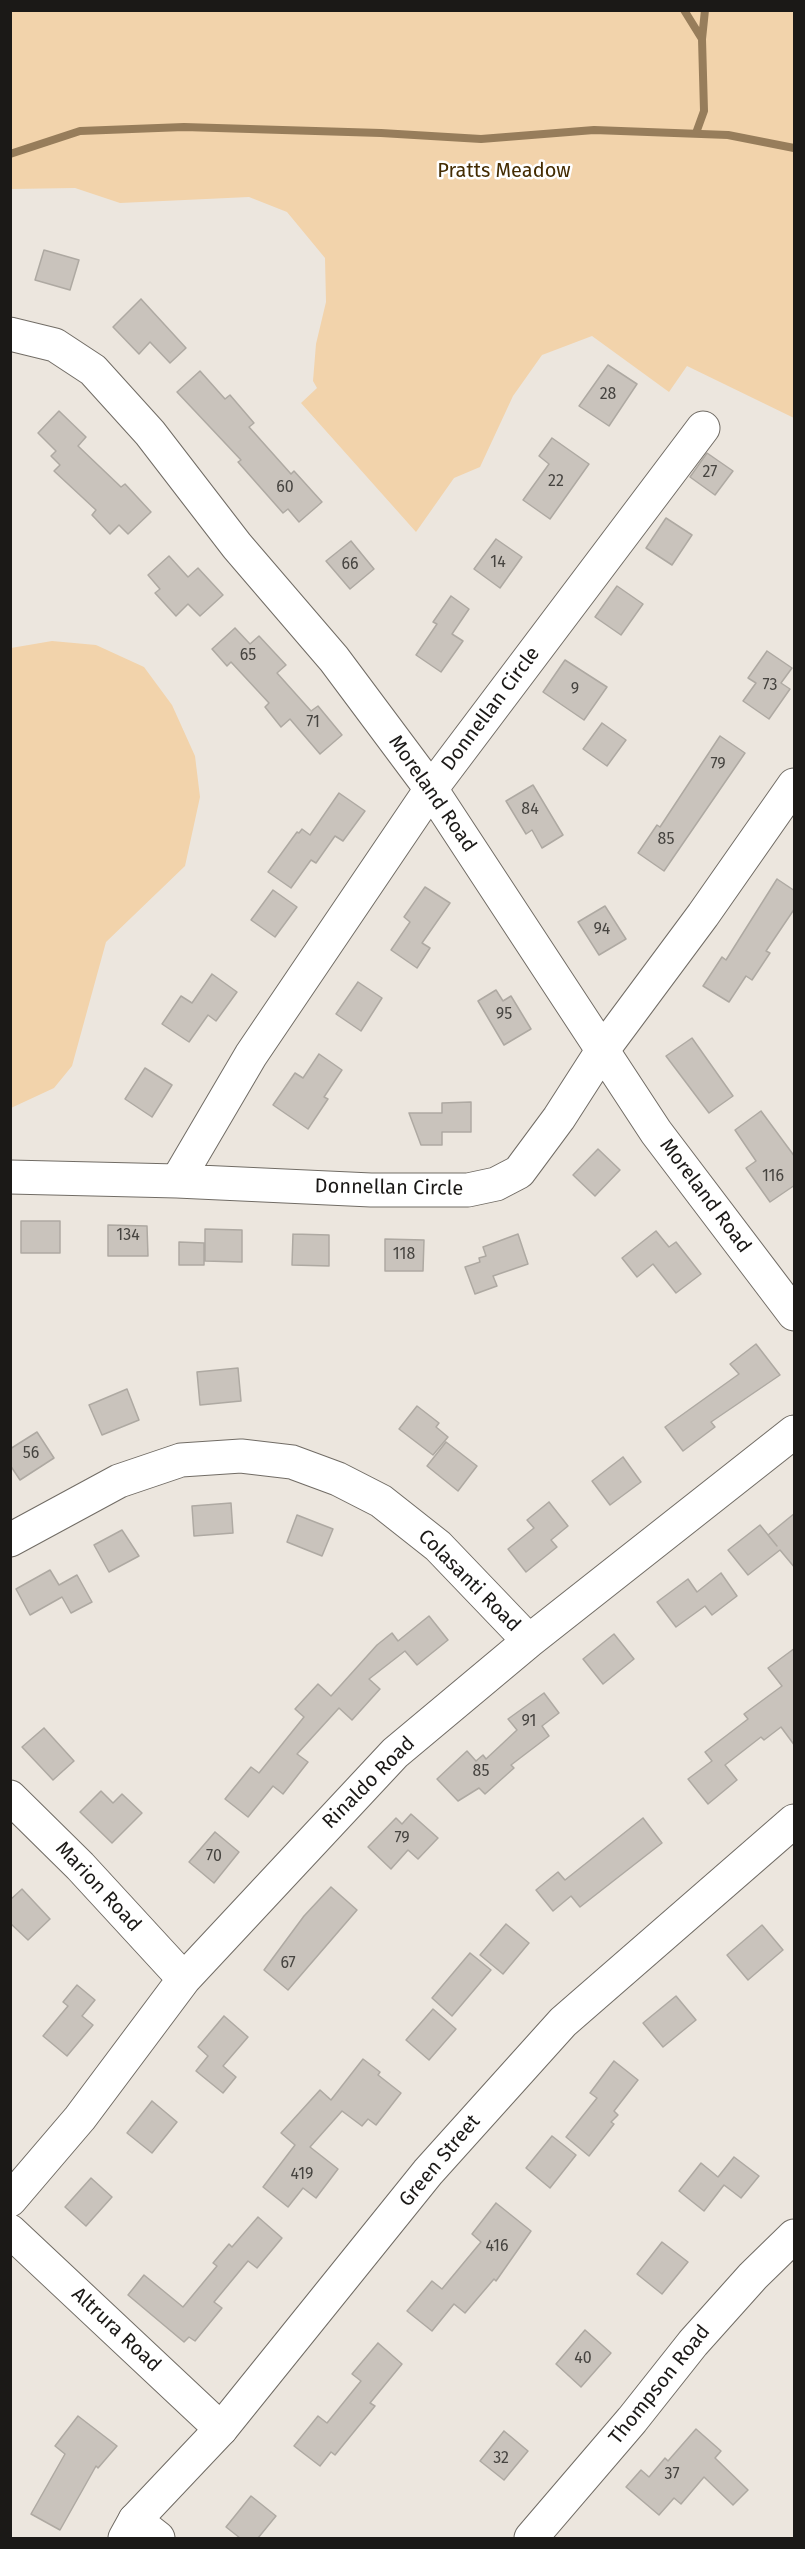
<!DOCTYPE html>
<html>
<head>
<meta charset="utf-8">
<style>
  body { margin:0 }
  #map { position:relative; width:805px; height:2549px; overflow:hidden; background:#ece6de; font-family:"Fira Sans",sans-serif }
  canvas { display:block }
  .frame { position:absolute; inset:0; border:12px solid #1b1917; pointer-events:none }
</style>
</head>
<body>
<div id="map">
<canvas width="805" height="2549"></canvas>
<div class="frame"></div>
</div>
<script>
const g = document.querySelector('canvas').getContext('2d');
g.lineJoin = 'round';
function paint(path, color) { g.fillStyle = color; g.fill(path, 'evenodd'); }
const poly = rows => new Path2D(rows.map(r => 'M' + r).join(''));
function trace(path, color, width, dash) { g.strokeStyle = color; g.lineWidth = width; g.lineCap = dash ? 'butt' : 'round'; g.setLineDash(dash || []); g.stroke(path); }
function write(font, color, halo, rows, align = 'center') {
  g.font = font + ' "Fira Sans",sans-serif'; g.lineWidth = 5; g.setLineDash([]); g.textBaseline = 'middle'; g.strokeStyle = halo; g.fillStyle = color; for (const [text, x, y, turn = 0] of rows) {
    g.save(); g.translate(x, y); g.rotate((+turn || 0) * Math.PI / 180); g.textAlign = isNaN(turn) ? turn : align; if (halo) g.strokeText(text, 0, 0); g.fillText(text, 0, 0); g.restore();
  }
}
paint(poly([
  [10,11,794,11,794,418,687,366,669,392,592,336,542,355,513,396,480,467,454,478,416,532,301,403,317,388,313,381,316,344,326,302,325,258,287,212,249,197,120,203,75,188,11,189],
  [52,641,96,645,144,667,172,705,195,756,200,797,185,866,106,942,72,1066,54,1088,11,1108,11,648]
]), '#f2d3ab');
trace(poly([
  [684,10,702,39,704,111,696,133],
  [702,39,705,10],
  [10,154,80,131,184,127,381,133,481,139,594,130,728,135,794,148]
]), '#977d5b', 8);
const building = poly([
  [44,250,79,260,70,290,35,280,44,250],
  [141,299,186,348,170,363,150,342,139,354,113,327,141,299],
  [608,365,637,384,609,426,579,406,608,365],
  [200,371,225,399,230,395,254,423,249,427,291,474,294,471,322,502,299,522,288,509,283,513,238,462,241,460,177,392,200,371],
  [59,411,86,437,78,446,121,487,125,484,151,512,128,534,119,525,110,534,92,515,96,510,54,471,60,465,51,456,56,451,38,433,59,411],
  [552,438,589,464,550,519,523,500,549,464,539,456,552,438],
  [707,453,733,471,715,495,690,477,707,453],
  [666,518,692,535,672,565,646,548,666,518],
  [496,539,522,557,500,588,474,569,496,539],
  [351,541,374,569,350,589,326,561,351,541],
  [169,556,188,577,198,568,223,595,200,616,188,604,176,616,155,593,160,589,148,575,169,556],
  [617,586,643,604,621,635,595,617,617,586],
  [451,596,469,609,452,634,463,641,441,672,416,655,437,624,433,622,451,596],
  [235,628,250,644,259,636,286,665,277,673,311,711,318,706,342,735,320,754,290,719,281,727,265,707,269,703,231,662,227,666,212,649,235,628],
  [767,651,792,668,781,683,790,689,769,719,743,701,756,683,748,678,767,651],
  [565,660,607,687,584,720,543,692,565,660],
  [602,723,626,740,607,766,583,749,602,723],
  [720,736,745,753,664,871,638,853,657,825,660,827,720,736],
  [533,785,563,835,542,848,532,830,526,834,506,801,533,785],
  [339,793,365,811,343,841,335,836,316,863,311,860,291,888,268,872,297,832,299,833,302,829,310,835,339,793],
  [777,879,795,891,795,908,766,951,770,953,752,980,746,976,729,1002,703,986,722,957,726,960,777,879],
  [425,887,450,903,422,943,430,948,417,968,391,950,410,922,404,917,425,887],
  [273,890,297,907,275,937,251,920,273,890],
  [605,906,626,939,599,955,578,922,605,906],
  [212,974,237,992,216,1021,208,1015,189,1042,162,1024,181,996,192,1003,212,974],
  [358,982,382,998,361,1031,336,1014,358,982],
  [496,990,503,1001,511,996,531,1029,504,1045,478,1001,496,990],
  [692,1038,733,1096,709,1113,666,1056,692,1038],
  [319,1054,342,1070,324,1097,328,1099,308,1129,273,1105,295,1073,303,1078,319,1054],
  [145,1068,172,1085,152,1117,125,1099,145,1068],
  [471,1102,471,1132,442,1132,442,1145,421,1145,409,1113,442,1113,442,1103,471,1102],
  [761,1111,795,1157,795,1185,770,1202,746,1168,756,1161,735,1130,761,1111],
  [598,1149,620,1170,595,1196,573,1175,598,1149],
  [21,1221,60,1221,60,1253,21,1253,21,1221],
  [108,1225,147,1226,148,1256,108,1256,108,1225],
  [205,1229,242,1230,242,1262,205,1261,205,1229],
  [656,1231,669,1247,676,1242,701,1274,676,1293,653,1264,637,1277,622,1258,656,1231],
  [293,1234,329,1235,329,1266,292,1265,293,1234],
  [518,1234,528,1264,493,1276,497,1286,475,1294,465,1267,480,1262,479,1258,486,1256,483,1247,518,1234],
  [385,1239,424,1240,423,1271,385,1271,385,1239],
  [179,1242,204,1243,204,1265,179,1265,179,1242],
  [756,1344,780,1375,711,1422,715,1427,683,1451,665,1427,739,1374,730,1364,756,1344],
  [238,1368,241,1401,200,1405,197,1372,238,1368],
  [127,1389,139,1420,102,1435,89,1405,127,1389],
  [417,1406,439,1423,436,1427,448,1437,433,1455,399,1429,417,1406],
  [37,1432,54,1458,20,1480,10,1465,10,1449,37,1432],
  [446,1442,477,1466,458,1491,427,1466,446,1442],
  [623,1457,641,1482,610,1505,592,1481,623,1457],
  [549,1502,568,1526,551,1540,557,1547,526,1572,508,1549,534,1528,527,1520,549,1502],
  [231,1503,233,1533,194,1536,192,1506,231,1503],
  [795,1513,795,1568,780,1550,748,1575,728,1550,760,1525,777,1546,768,1535,795,1513],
  [297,1515,333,1529,322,1556,287,1542,297,1515],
  [122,1530,139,1556,109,1572,94,1545,122,1530],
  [50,1570,59,1585,77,1575,92,1602,71,1613,62,1597,30,1615,16,1589,50,1570],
  [721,1573,737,1596,712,1615,705,1606,676,1627,657,1602,688,1579,697,1592,721,1573],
  [429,1616,448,1640,417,1665,405,1651,369,1679,380,1689,352,1720,339,1708,297,1754,308,1762,283,1794,273,1786,248,1817,225,1799,251,1767,259,1773,304,1717,295,1709,318,1684,331,1696,377,1645,392,1633,398,1641,429,1616],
  [614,1634,634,1659,603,1684,583,1659,614,1634],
  [795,1648,795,1746,781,1727,764,1740,761,1737,725,1765,737,1780,708,1804,688,1779,712,1761,705,1752,748,1719,744,1714,782,1686,768,1668,795,1648],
  [544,1693,559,1713,542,1726,549,1736,511,1765,514,1768,485,1794,479,1788,458,1801,437,1779,467,1751,476,1761,483,1755,486,1759,517,1730,508,1719,544,1693],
  [44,1728,74,1761,53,1780,22,1747,44,1728],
  [101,1791,113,1803,122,1794,142,1813,112,1843,80,1812,101,1791],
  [411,1814,438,1838,418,1859,408,1850,391,1869,368,1847,396,1818,402,1824,411,1814],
  [643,1818,662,1843,580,1907,571,1896,553,1911,536,1890,558,1872,565,1880,643,1818],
  [215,1832,239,1852,214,1883,189,1862,215,1832],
  [331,1887,357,1910,288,1990,264,1970,304,1916,331,1887],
  [22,1889,50,1919,28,1940,10,1923,10,1900,22,1889],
  [506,1924,529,1943,503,1974,480,1955,506,1924],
  [762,1925,783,1950,748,1980,727,1955,762,1925],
  [470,1953,491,1970,452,2016,432,1998,470,1953],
  [77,1985,95,2000,82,2016,93,2025,67,2056,43,2036,68,2006,63,2002,77,1985],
  [676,1996,696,2020,663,2047,643,2023,676,1996],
  [433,2009,456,2029,429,2060,406,2040,433,2009],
  [224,2016,248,2037,223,2066,236,2077,223,2093,196,2071,208,2056,198,2047,224,2016],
  [363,2059,380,2072,378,2075,401,2093,376,2125,368,2119,362,2126,342,2111,310,2147,338,2169,316,2198,303,2188,288,2207,263,2187,295,2145,281,2133,320,2090,331,2100,363,2059],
  [614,2061,638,2080,614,2111,618,2115,611,2122,614,2124,589,2156,566,2137,597,2098,590,2093,614,2061],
  [152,2101,177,2122,152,2153,127,2133,152,2101],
  [552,2136,576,2155,550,2188,526,2168,552,2136],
  [734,2157,759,2176,741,2198,724,2185,704,2211,679,2191,701,2163,718,2177,734,2157],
  [91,2178,112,2197,86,2226,65,2207,91,2178],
  [496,2203,531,2231,496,2281,494,2279,465,2313,454,2304,432,2331,407,2311,432,2281,442,2289,481,2242,472,2234,496,2203],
  [258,2217,282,2238,257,2268,248,2261,214,2302,222,2308,195,2341,189,2337,184,2342,128,2295,144,2275,183,2307,217,2266,213,2263,229,2244,232,2247,258,2217],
  [662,2242,688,2262,662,2294,637,2274,662,2242],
  [585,2330,611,2353,581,2387,556,2364,585,2330],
  [378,2343,402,2364,370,2403,375,2406,335,2455,331,2452,320,2466,294,2446,318,2416,327,2423,361,2381,352,2374,378,2343],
  [78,2416,117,2446,98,2468,96,2466,60,2530,31,2514,65,2454,55,2446,78,2416],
  [696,2429,721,2451,715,2458,748,2490,733,2505,704,2477,681,2504,674,2498,659,2515,626,2487,641,2470,649,2477,665,2458,668,2461,696,2429],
  [504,2431,528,2451,504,2480,480,2461,504,2431],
  [251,2496,276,2516,258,2538,240,2538,226,2527,251,2496]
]);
paint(building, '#c9c3bc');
trace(building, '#aea9a2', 1.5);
const minor = poly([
  [10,334,55,345,93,370,150,433,237,546,334,659,431,789,656,1132,794,1314],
  [703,428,431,789,251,1055,177,1181,371,1190,468,1190,496,1184,519,1172,559,1118,602,1051,703,915,794,785],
  [10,1177,177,1181],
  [10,1540,119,1481,181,1460,241,1456,292,1462,338,1479,381,1501,438,1546,529,1641],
  [10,1797,80,1866,184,1979],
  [10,2200,80,2118,184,1979,395,1753,529,1641,794,1432],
  [10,2231,221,2429],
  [135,2520,158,2538],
  [531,2538,632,2420,693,2343,753,2276,794,2236]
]);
const major = poly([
  [125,2538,135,2520,221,2429,428,2172,563,2022,794,1821]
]);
trace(minor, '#716c65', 35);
trace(major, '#716c65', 35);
trace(minor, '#fff', 33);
trace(major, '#fff', 33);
write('16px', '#464440', null, [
  ["28",608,395],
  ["27",710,473],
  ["22",556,482],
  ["60",285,488],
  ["14",498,563],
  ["66",350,565],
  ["65",248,656],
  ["73",770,686],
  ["9",575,690],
  ["71",313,723],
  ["79",718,765],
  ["84",530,810],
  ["85",666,840],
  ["94",602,930],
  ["95",504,1015],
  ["116",773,1177],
  ["134",128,1236],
  ["118",404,1255],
  ["56",31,1454],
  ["91",529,1722],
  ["85",481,1772],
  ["79",402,1839],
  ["70",214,1857],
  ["67",288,1964],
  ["419",302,2175],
  ["416",497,2247],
  ["40",583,2359],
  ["32",501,2459],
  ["37",672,2475]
]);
write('20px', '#442c02', '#fff', [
  ["Pratts Meadow",504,171]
]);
write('20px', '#1b1917', '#fff', [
  ["Donnellan Circle",491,709,-53],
  ["Moreland Road",432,794,55],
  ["Donnellan Circle",389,1188,1],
  ["Moreland Road",705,1196,53],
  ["Colasanti Road",469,1581,45],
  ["Rinaldo Road",369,1783,-45],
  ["Marion Road",98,1887,47],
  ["Green Street",440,2161,-50],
  ["Altrura Road",116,2330,43],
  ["Thompson Road",660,2385,-51]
]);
</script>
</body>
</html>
